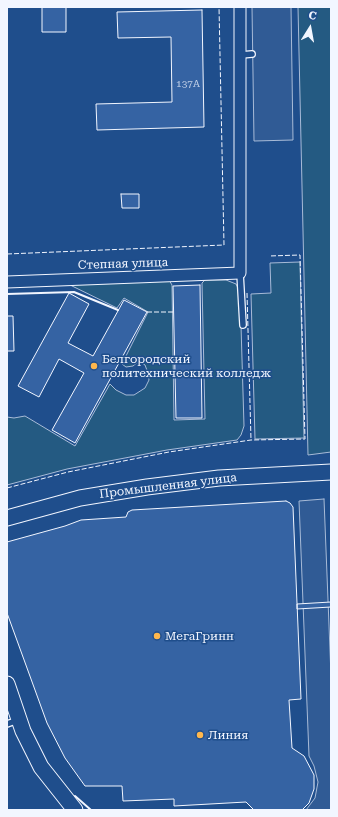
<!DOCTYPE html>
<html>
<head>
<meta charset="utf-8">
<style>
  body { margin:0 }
  #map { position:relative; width:338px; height:817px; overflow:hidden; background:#1f4e8c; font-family:"Roboto Serif",serif }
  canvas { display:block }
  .frame { position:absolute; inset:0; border:8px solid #f2f6ff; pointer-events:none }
  .north { position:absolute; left:290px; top:8px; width:40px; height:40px; -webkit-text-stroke:3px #1f4e8c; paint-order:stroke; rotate:11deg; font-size:11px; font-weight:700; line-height:16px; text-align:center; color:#f2f6ff }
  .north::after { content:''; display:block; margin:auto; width:14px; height:18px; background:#f2f6ff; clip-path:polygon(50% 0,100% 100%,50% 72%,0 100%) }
</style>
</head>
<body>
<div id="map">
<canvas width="338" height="817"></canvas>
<div class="frame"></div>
<div class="north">С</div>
</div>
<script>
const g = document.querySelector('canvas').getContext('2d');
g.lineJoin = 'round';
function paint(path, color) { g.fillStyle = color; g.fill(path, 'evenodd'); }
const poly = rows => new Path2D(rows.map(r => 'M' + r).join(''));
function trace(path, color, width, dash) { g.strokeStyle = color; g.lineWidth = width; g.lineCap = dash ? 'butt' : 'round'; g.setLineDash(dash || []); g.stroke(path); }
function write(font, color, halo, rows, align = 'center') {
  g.font = font + ' "Roboto Serif",serif'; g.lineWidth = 3; g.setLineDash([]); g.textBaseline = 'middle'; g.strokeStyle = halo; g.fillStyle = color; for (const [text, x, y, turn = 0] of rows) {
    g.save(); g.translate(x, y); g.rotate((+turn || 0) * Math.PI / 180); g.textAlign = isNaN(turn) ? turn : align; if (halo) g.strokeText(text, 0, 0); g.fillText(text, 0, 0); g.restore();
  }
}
const green = poly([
  [298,7,331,7,331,452,308,455,298,7],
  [300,262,304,438,255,439,251,294,271,293,270,263,300,262],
  [169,280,172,285,174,420,205,419,202,283,205,280,226,280,236,284,240,292,244,426,241,435,237,440,167,450,67,469,7,485,7,417,14,418,25,416,75,446,110,384,116,390,126,395,134,395,145,388,149,380,148,373,145,365,139,361,133,366,126,367,122,364,148,312,124,298,117,308,68,284,169,280]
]);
paint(green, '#245a82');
trace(green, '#a8bbd7', 1);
const parking = poly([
  [252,7,291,7,293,140,254,141,252,7],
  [324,499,331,676,331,810,306,810,315,798,318,782,314,766,309,756,299,501,324,499]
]);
paint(parking, '#305b95');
trace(parking, '#a8bbd7', 1);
const building = poly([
  [42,7,66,7,66,32,42,32,42,7],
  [202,10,204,127,97,130,96,104,172,102,171,37,118,38,117,12,202,10],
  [121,194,139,194,139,208,122,208,121,194],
  [200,285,202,418,176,418,173,286,200,285],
  [69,293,89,304,68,343,93,356,124,300,147,312,75,443,52,430,84,373,59,359,39,397,18,386,69,293],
  [7,316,13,316,14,351,7,351,7,316],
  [286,501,290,503,293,507,301,699,289,700,292,748,304,756,314,775,314,789,309,803,302,810,254,810,246,802,174,806,174,799,123,801,122,786,85,786,65,758,47,723,7,613,7,542,65,526,81,520,126,517,128,512,132,510,286,501],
  [331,602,331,607,297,609,297,604,331,602]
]);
paint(building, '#3563a3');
trace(building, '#f2f6ff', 1);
const lane = poly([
  [241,55,252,54],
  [240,273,243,325],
  [7,724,18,720]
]);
const street = poly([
  [7,282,240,273,240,7]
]);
const secondary = poly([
  [7,518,80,498,147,487,219,478,331,472],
  [7,684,23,731,41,767,75,810]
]);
trace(lane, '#f2f6ff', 8);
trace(street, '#f2f6ff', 13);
trace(secondary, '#f2f6ff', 17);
trace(lane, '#1f4e8c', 5.5);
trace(street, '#1f4e8c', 11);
trace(secondary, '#1f4e8c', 15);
trace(poly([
  [7,254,224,245,219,7],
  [247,293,251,440],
  [147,312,173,312],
  [7,488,68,472,169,452,251,440,305,439,300,255,269,256]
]), '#f2f6ff', 1, [5, 2]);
trace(poly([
  [7,294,74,292,118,310],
  [75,796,91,810]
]), '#f2f6ff', 2);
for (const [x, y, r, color] of [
  [94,366,4,"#ffb74d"],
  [157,636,4,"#ffb74d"],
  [200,735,4,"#ffb74d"]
]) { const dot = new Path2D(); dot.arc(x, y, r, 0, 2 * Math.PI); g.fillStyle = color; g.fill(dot); trace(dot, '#1f4e8c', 1.5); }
write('10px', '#c3d1e8', null, [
  ["137А",188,84]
]);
write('12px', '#f2f6ff', '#1f4e8c', [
  ["Степная улица",123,264,-2],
  ["Промышленная улица",168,486,-7]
]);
write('12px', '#f2f6ff', '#1f4e8c', [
  ["Белгородский",102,359],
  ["политехнический колледж",102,373],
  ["МегаГринн",165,636],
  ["Линия",208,735]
], 'left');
</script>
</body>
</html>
